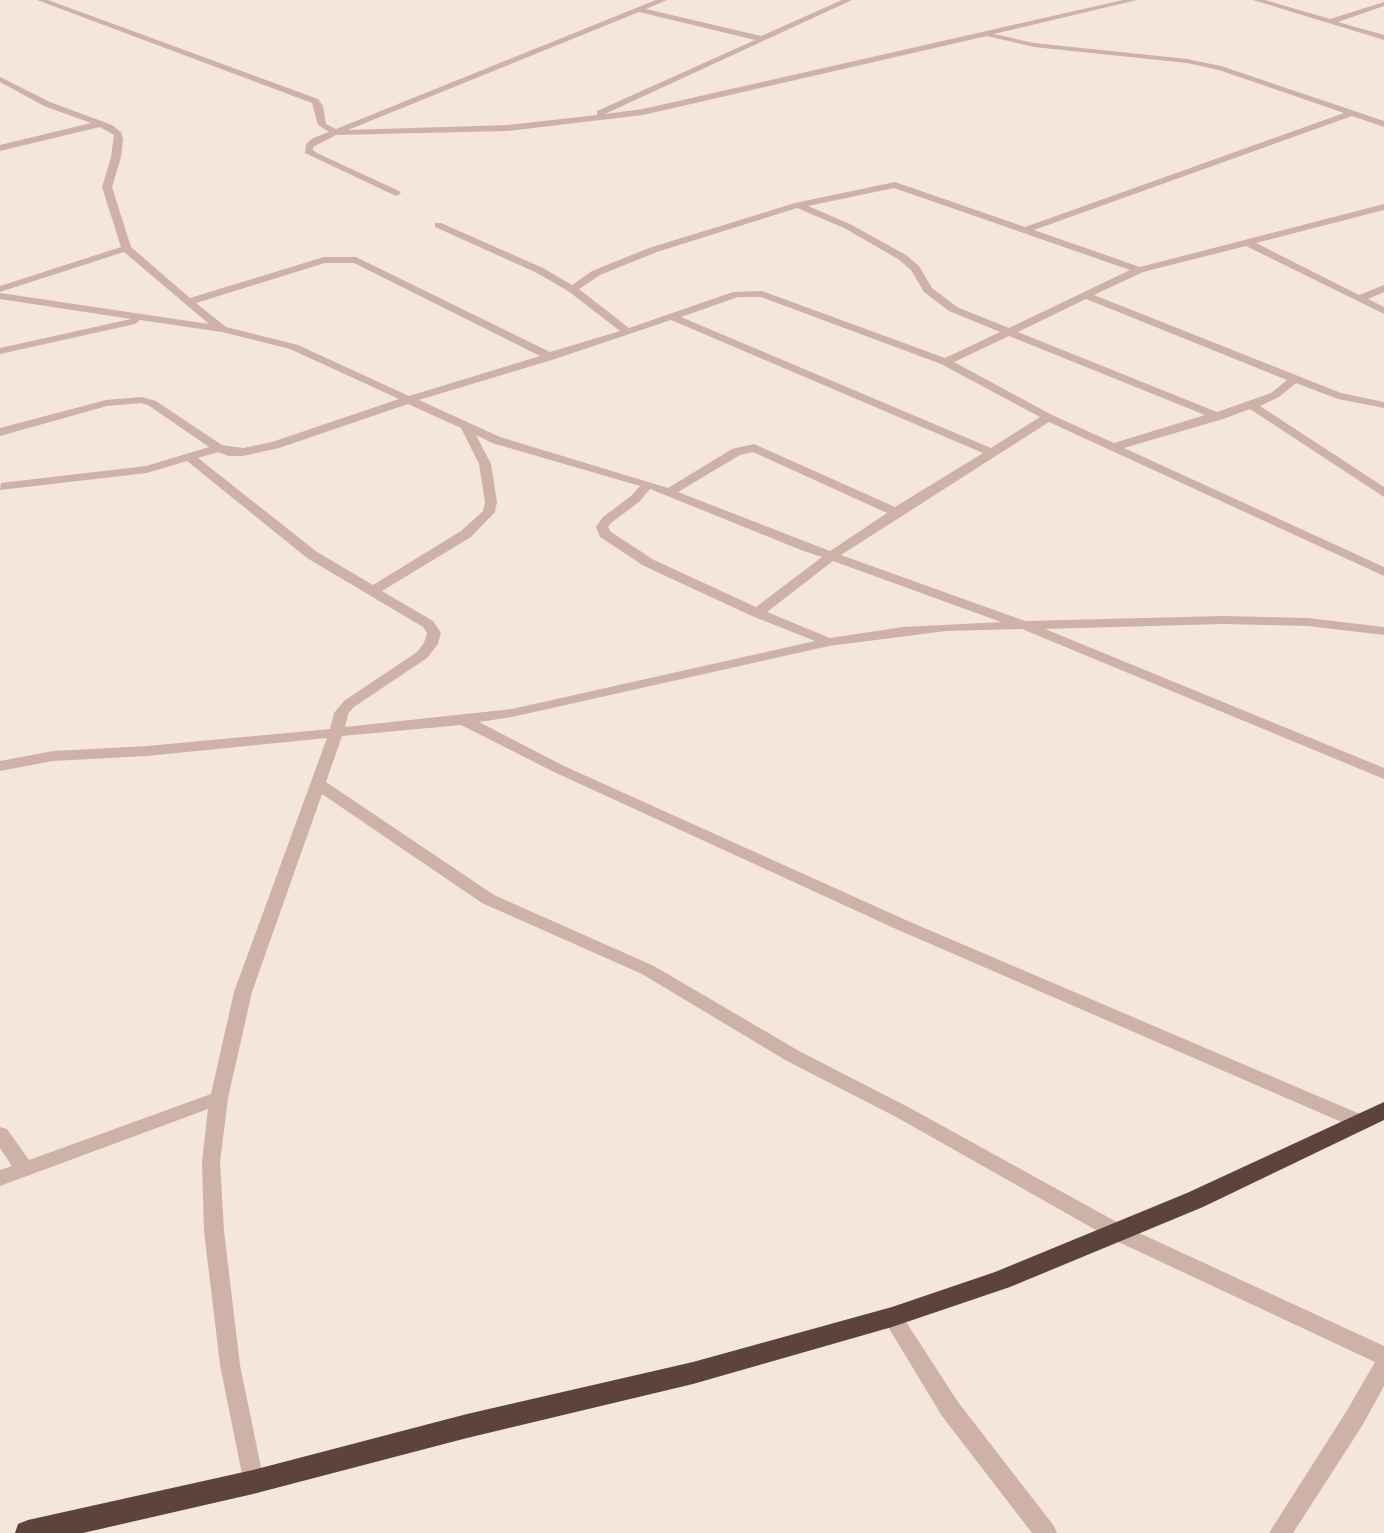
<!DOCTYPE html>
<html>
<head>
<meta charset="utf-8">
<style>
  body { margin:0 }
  canvas { display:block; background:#f5e6dd }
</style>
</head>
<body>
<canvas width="1384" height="1533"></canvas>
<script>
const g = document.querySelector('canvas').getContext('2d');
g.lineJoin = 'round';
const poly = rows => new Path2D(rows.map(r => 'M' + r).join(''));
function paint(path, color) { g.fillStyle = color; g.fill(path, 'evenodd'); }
paint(poly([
  [37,0,48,0,318,99,323,106,326,124,336,129,656,0,667,0,646,9,761,36,842,0,852,0,605,114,643,109,1123,0,1137,0,994,34,1034,43,1187,59,1221,66,1384,121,1384,127,1352,116,1034,230,1140,267,1384,204,1384,210,1256,243,1359,295,1384,285,1384,292,1368,299,1384,307,1384,314,1246,246,1143,272,1094,295,1341,393,1384,402,1384,408,1338,399,1296,383,1279,397,1260,406,1384,487,1384,497,1250,409,1223,419,1124,448,1384,567,1384,576,1049,422,841,555,1025,621,1223,616,1308,618,1384,627,1384,635,1308,626,1223,624,1045,629,1384,768,1384,779,1022,629,946,631,829,646,512,717,479,722,564,766,908,921,1367,1117,1369,1122,1367,1127,1360,1129,1353,1127,896,929,554,772,461,725,342,736,326,782,494,895,654,966,799,1051,910,1108,1124,1226,1384,1346,1384,1386,1362,1426,1293,1533,1269,1533,1346,1412,1375,1362,1110,1238,898,1118,787,1061,642,974,482,903,322,794,252,992,228,1098,220,1162,224,1231,240,1365,264,1482,261,1489,253,1492,245,1489,220,1365,204,1231,202,1162,208,1109,0,1186,0,1170,12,1166,0,1148,0,1127,7,1129,29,1160,211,1094,234,992,327,738,147,756,53,761,0,771,0,761,53,751,147,746,330,729,334,713,344,701,417,652,424,643,427,633,423,627,307,558,187,461,147,473,0,490,1,483,146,466,209,447,148,405,141,403,107,406,0,436,0,428,106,400,142,397,156,401,222,445,243,448,272,442,399,399,290,349,222,332,140,320,135,324,0,354,0,348,131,319,0,299,0,293,209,324,124,252,0,292,0,286,121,247,102,187,111,157,114,135,100,127,0,151,0,145,91,123,44,106,0,82,0,77,50,102,112,125,121,132,123,139,121,157,112,187,131,247,190,298,324,257,356,257,550,352,620,331,568,291,535,272,435,227,435,223,441,223,543,268,572,285,592,271,649,248,795,203,895,182,1025,227,1344,113,1219,70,1187,63,1034,47,987,36,643,115,508,131,336,135,313,147,313,150,317,153,399,191,401,193,396,196,305,153,306,144,313,138,329,132,318,125,312,103,37,0],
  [639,12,755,40,597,111,597,115,508,125,348,130,639,12],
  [894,188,1130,270,1009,328,957,307,932,288,919,266,906,255,850,224,808,206,894,188],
  [797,208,844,228,898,259,911,270,924,292,949,311,1000,332,945,358,762,291,733,292,629,328,579,289,600,275,657,252,797,208],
  [325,263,354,263,540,356,409,396,298,345,226,327,196,303,325,263],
  [738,297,761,297,941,364,1040,417,991,448,681,317,738,297],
  [1086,299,1287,380,1271,393,1217,412,1018,332,1086,299],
  [671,320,983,453,895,507,754,444,732,449,668,488,500,437,419,400,555,359,671,320],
  [1009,336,1205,415,1114,443,1052,415,954,362,1009,336],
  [408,404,461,428,479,464,485,502,483,511,461,531,373,585,317,552,198,458,218,452,229,456,243,456,279,448,408,404],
  [476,435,492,443,640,486,631,496,603,517,596,527,600,537,644,566,752,616,815,641,512,709,345,727,348,714,354,707,427,658,438,644,441,633,433,621,382,591,471,537,495,512,497,502,491,464,476,435],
  [753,452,887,513,830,551,678,492,740,455,753,452],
  [650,489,801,550,822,557,756,607,654,560,611,532,608,527,611,523,639,502,650,489],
  [833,561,1001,622,903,627,830,638,767,612,833,561],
  [1253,0,1265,0,1330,19,1384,2,1384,6,1338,22,1384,35,1384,40,1253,0],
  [892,1308,899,1311,958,1402,1054,1526,1057,1533,1032,1533,942,1416,882,1317,885,1311,892,1308]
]), '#cfb2a7');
paint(poly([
  [1384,1102,1384,1120,1203,1207,1010,1287,892,1327,693,1384,467,1438,253,1494,83,1533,15,1533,18,1524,28,1520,253,1470,467,1414,693,1362,892,1307,995,1272,1187,1193,1384,1102]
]), '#5d433e');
</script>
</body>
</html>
